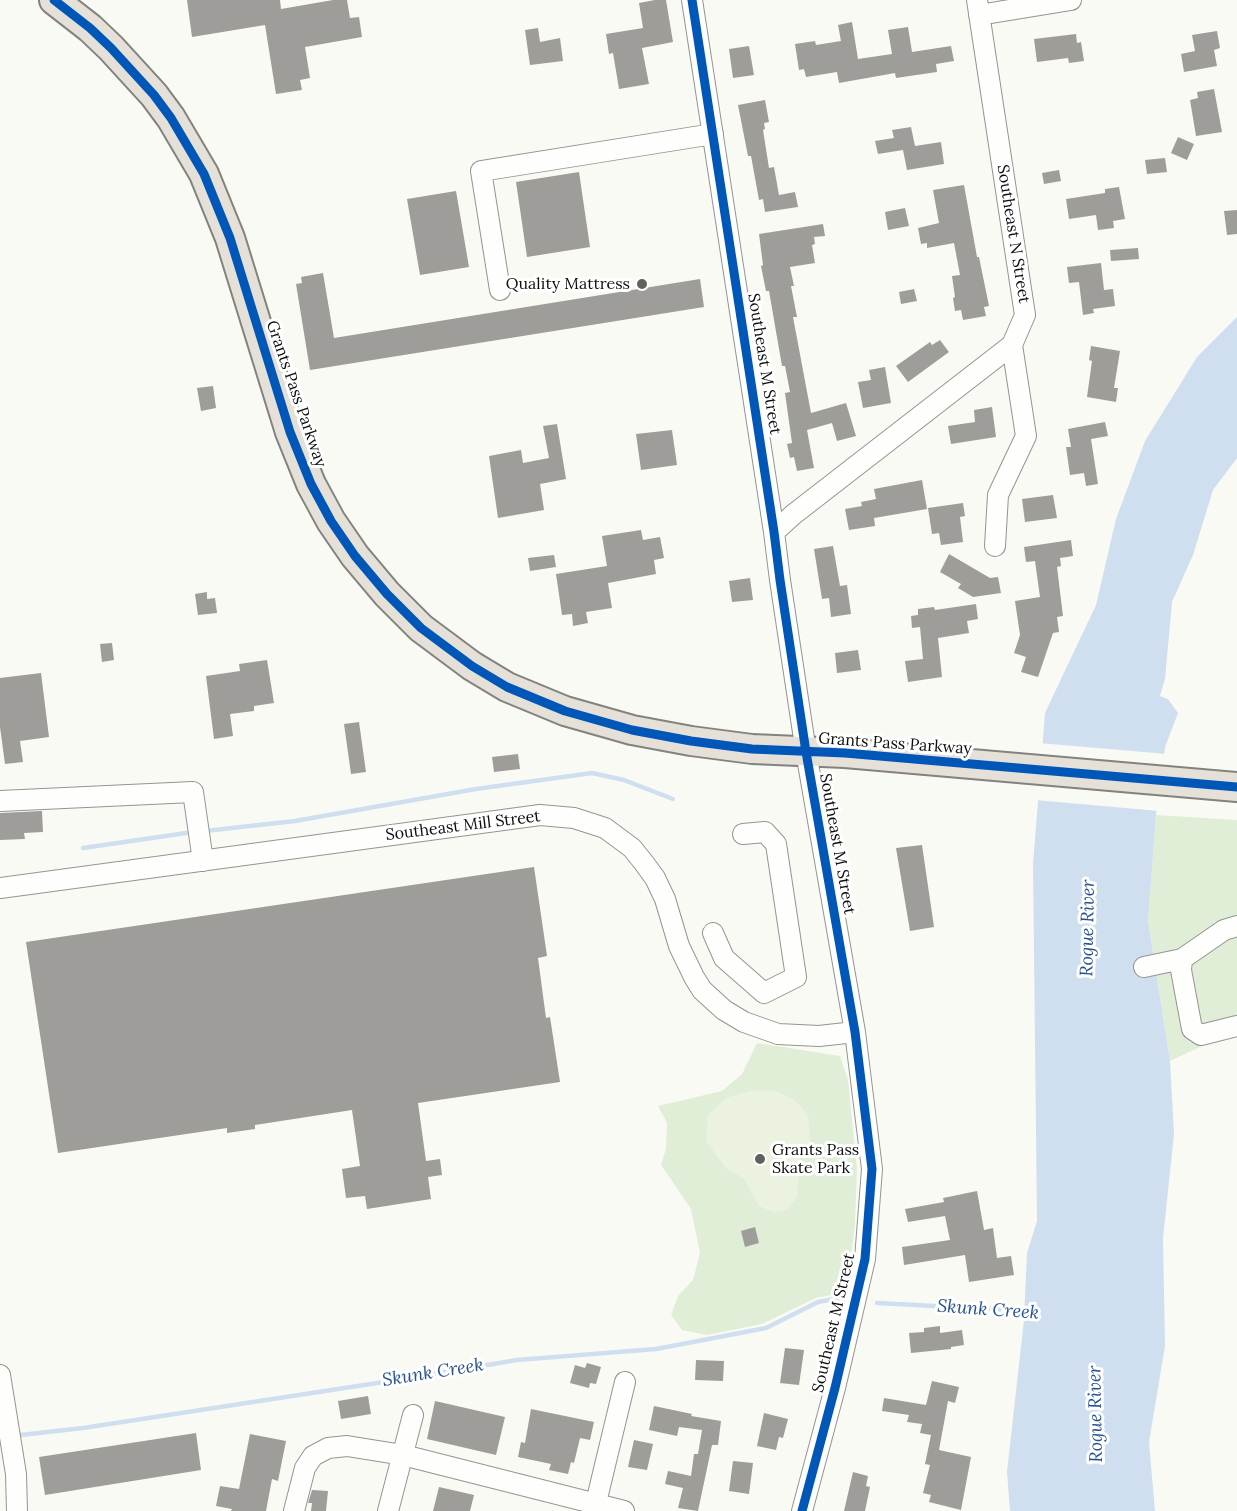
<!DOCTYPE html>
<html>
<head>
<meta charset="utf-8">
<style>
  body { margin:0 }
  canvas { display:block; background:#fafaf4 }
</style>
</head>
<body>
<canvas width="1237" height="1511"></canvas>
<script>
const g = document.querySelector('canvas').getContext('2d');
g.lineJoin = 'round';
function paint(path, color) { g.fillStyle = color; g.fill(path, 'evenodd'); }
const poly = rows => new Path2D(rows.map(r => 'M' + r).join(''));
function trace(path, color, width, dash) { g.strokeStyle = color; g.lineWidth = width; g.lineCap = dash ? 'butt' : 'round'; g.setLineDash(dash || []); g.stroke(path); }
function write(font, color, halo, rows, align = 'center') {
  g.font = font + ' Lora,serif'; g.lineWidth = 6; g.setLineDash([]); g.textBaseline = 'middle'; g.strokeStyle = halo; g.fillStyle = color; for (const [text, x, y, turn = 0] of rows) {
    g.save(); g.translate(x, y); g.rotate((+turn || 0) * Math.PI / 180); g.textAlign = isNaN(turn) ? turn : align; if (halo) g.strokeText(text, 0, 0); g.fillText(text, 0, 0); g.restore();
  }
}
paint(poly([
  [1156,815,1237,820,1237,1030,1170,1061,1148,921],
  [757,1043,840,1056,848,1080,857,1169,855,1224,849,1274,842,1293,816,1298,762,1324,707,1335,682,1330,671,1315,678,1296,693,1280,700,1253,691,1209,661,1165,666,1149,667,1123,658,1106,722,1091,742,1074]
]), '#e1eed7');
paint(poly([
  [774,1090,796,1101,808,1115,810,1142,801,1151,797,1197,787,1210,773,1212,759,1206,744,1179,725,1167,706,1141,708,1115,726,1098,750,1091]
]), '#ebf2e0');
paint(poly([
  [1237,317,1237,458,1213,490,1193,555,1172,602,1165,679,1160,696,1168,699,1178,713,1165,747,1156,815,1148,921,1170,1061,1174,1134,1163,1238,1165,1346,1149,1442,1155,1511,1010,1511,1007,1472,1024,1320,1027,1253,1037,1221,1033,864,1045,713,1096,605,1116,519,1145,441,1197,357]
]), '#cfdff0');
paint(poly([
  [1039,743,1167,754,1159,811,1035,800]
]), '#fafaf4');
trace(poly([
  [205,831,295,821,476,789,592,773,624,780,673,799],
  [83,848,193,832],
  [877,1303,1030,1311],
  [21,1435,83,1428,410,1378,517,1360,656,1349,766,1328,818,1302,840,1298]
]), '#cfdff0', 4.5);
paint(poly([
  [187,0,280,0,281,9,333,0,347,0,350,18,359,17,362,37,305,47,310,78,300,80,302,90,276,94,265,25,192,37],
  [655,0,666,0,673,42,642,48,649,84,619,89,613,53,609,54,606,34,643,28,639,3],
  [852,22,858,59,892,54,888,30,908,27,912,52,951,46,954,61,936,64,937,72,896,78,895,73,839,83,837,72,806,77,804,69,799,70,795,44,815,41,816,45,841,41,838,25],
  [538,28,540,42,560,38,563,61,530,65,525,30],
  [1217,31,1220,48,1214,50,1217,66,1184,72,1181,54,1195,51,1192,35],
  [1076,34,1077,43,1081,42,1084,61,1069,63,1068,58,1037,62,1034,39],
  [749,46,754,75,733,78,729,49],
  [1214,89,1222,132,1196,136,1190,100,1198,98,1197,92],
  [765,100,769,122,764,123,765,129,763,130,769,168,774,167,779,195,795,192,798,207,765,212,763,199,759,200,751,156,748,156,738,105],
  [911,127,915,146,941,142,944,164,907,170,903,150,878,154,875,141,894,138,892,130],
  [1178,137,1194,144,1187,160,1171,153],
  [1165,158,1167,172,1147,174,1145,160],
  [1059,170,1061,181,1044,184,1042,173],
  [579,172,590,247,527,257,516,182],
  [964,185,977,257,979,257,989,306,984,307,986,316,963,320,961,310,955,311,953,298,955,297,952,276,960,275,954,243,927,248,927,243,921,244,918,228,939,223,933,190],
  [1119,187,1125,219,1113,221,1114,228,1098,230,1096,215,1069,219,1066,199,1105,193,1105,189],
  [456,191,469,267,420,275,407,199],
  [905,208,909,226,888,230,885,212],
  [1237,210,1237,234,1227,235,1224,211],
  [823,224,825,236,814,237,815,244,812,245,815,263,790,267,794,286,791,286,797,317,793,317,811,413,846,403,856,436,837,441,832,423,807,430,814,468,797,471,794,457,790,458,787,444,792,443,785,393,790,392,785,366,782,366,769,291,766,291,761,266,763,265,759,234],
  [1138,248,1139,259,1111,261,1110,250],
  [1101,263,1104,290,1113,289,1115,306,1093,309,1094,313,1083,315,1079,282,1069,283,1067,267],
  [323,273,334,338,700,279,704,307,310,370,296,284,302,283,301,277],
  [914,289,917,301,901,304,899,292],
  [940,340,949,352,908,382,896,366,930,342,932,345],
  [1091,346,1120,351,1114,388,1118,388,1116,402,1087,397,1092,361,1089,360],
  [885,367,891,403,863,408,858,382,871,380,869,370],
  [213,386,216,408,201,411,197,388],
  [992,407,996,437,951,444,948,426,975,422,974,410],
  [1105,422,1108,436,1091,439,1098,484,1086,486,1084,473,1070,475,1066,447,1071,447,1068,429],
  [557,424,566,479,540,484,544,510,498,518,489,456,521,450,523,463,549,458,543,426],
  [672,430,677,465,641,470,636,434],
  [922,480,927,509,874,518,875,526,849,530,845,509,862,506,861,502,876,499,874,489],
  [1053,495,1057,518,1025,522,1022,499],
  [963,503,965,516,960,517,963,542,941,545,939,533,932,534,928,508],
  [641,530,643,540,660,537,664,558,654,560,656,574,608,583,612,608,586,612,588,623,573,626,572,614,562,615,556,574,607,566,602,536],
  [1071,540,1073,556,1060,558,1061,566,1057,567,1063,616,1057,617,1059,632,1053,633,1038,677,1021,672,1026,657,1014,653,1020,635,1015,601,1040,597,1035,561,1026,562,1024,547],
  [833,546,840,586,847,585,851,614,831,617,829,598,822,599,814,549],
  [949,554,990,578,998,577,1001,593,973,597,958,588,961,584,940,572],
  [554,555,556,567,530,571,528,558],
  [750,578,753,600,732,602,729,581],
  [207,592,207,599,215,598,217,613,198,615,195,594],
  [976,604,978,619,967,621,969,633,938,638,942,677,908,682,905,661,923,659,920,627,912,628,911,616,918,615,918,609,934,607,935,610],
  [112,643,114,660,102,662,100,644],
  [858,650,861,670,837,673,835,653],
  [267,660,274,703,254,706,254,711,230,714,233,736,214,739,206,676,240,671,239,664],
  [41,673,49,737,20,741,23,762,5,764,0,727,0,678],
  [359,722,366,772,351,774,344,724],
  [518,754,520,769,494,772,492,757],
  [42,811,43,832,24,833,25,839,0,840,0,813],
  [922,845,934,927,910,931,896,848],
  [534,867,547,956,538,958,546,1018,550,1017,560,1082,418,1103,426,1161,440,1159,442,1175,428,1177,431,1199,367,1209,365,1196,346,1198,342,1169,360,1166,352,1110,255,1125,255,1129,227,1133,227,1128,58,1153,26,942],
  [977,1191,984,1230,993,1228,997,1258,1011,1256,1014,1275,969,1282,965,1255,904,1265,902,1247,950,1240,945,1216,908,1222,905,1209,944,1202,943,1198],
  [755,1227,759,1243,745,1247,741,1231],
  [940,1326,940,1333,962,1330,964,1345,951,1347,951,1349,911,1353,909,1333,924,1332,924,1328],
  [785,1348,804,1350,799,1385,780,1383],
  [696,1360,724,1361,723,1381,695,1380],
  [587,1363,601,1367,596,1384,590,1383,589,1388,570,1383,575,1365,585,1368],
  [932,1381,959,1387,955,1403,948,1401,939,1450,971,1457,961,1510,929,1502,931,1495,923,1493,930,1465,925,1464,931,1435,920,1433,922,1424,907,1422,909,1415,882,1411,884,1398,926,1405],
  [368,1396,371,1414,341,1419,338,1401],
  [435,1401,505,1417,496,1455,427,1439],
  [654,1406,692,1414,691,1416,721,1421,718,1445,712,1445,698,1511,678,1508,683,1488,665,1484,668,1471,691,1476,694,1454,698,1454,702,1430,679,1427,677,1436,649,1430],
  [531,1409,594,1422,590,1440,580,1438,574,1463,571,1462,568,1474,549,1470,551,1464,518,1457,521,1442,525,1443],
  [764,1413,788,1419,783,1438,779,1437,776,1450,757,1446],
  [196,1433,201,1470,45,1495,39,1457],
  [250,1434,286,1441,278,1481,272,1479,266,1511,231,1511,232,1509,216,1506,220,1486,239,1489],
  [634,1440,653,1444,647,1470,628,1467],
  [733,1461,753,1463,749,1494,729,1491],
  [853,1472,868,1476,866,1486,870,1487,865,1511,844,1511],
  [439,1487,474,1495,470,1511,433,1511],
  [312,1490,328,1491,326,1511,311,1511,312,1503,308,1503]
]), '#9e9d99');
const minor = poly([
  [692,0,774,532,780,580,806,752,855,1032,872,1169,865,1259,835,1388,802,1511],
  [979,15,1071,0],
  [500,290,481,171,713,134],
  [774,532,794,514,1012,345,1025,315,977,0],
  [995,546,998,495,1026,436,1012,345],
  [0,801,193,792,203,861],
  [0,888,540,815,574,818,605,828,632,848,644,863,655,878,665,899,679,946,694,977,702,990,724,1010,744,1022,778,1034,819,1036,855,1032],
  [1237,926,1224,930,1182,959,1181,970,1192,1029,1201,1035,1237,1026],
  [713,933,724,958,764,993,796,977,776,844,765,832,743,834],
  [1144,967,1182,959],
  [0,1375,16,1474,17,1511],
  [294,1511,305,1468,313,1456,328,1448,347,1446,403,1455,624,1511],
  [388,1511,413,1415],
  [594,1511,625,1382]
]);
const highway = poly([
  [54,0,90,28,111,48,154,95,171,118,204,174,230,238,290,432,311,484,331,521,355,556,387,594,421,628,472,666,507,687,565,711,632,730,691,741,752,749,845,753,1237,787]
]);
trace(minor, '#949492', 22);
trace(highway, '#82827f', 32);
trace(minor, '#fefefd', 20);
trace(highway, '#e6e1d8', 28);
trace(poly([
  [54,0,90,28,111,48,154,95,171,118,204,174,230,238,290,432,311,484,331,521,355,556,387,594,421,628,472,666,507,687,565,711,632,730,691,741,752,749,845,753,1237,787],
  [692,0,774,532,780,580,806,752,855,1032,872,1169,865,1259,835,1388,802,1511]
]), '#0057b8', 9);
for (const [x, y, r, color] of [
  [642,284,6,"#61615e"],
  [760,1159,6,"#61615e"]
]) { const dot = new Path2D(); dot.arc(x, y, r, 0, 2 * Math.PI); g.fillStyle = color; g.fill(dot); trace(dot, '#fff', 2); }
write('16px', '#0e0e0e', '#fff', [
  ["Southeast N Street",1013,234,81],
  ["Southeast M Street",764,364,81],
  ["Grants Pass Parkway",296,394,71],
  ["Grants Pass Parkway",895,744,4],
  ["Southeast Mill Street",463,826,-7],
  ["Southeast M Street",837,844,80],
  ["Southeast M Street",834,1323,-77]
]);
write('16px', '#0e0e0e', '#fff', [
  ["Quality Mattress",630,284],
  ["Grants Pass",772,1150,"left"],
  ["Skate Park",772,1168,"left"]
], 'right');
write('italic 18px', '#275291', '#fff', [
  ["Rogue River",1088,928,-89],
  ["Skunk Creek",988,1310,4],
  ["Skunk Creek",433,1373,-9],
  ["Rogue River",1096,1414,-91]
]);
</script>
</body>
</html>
